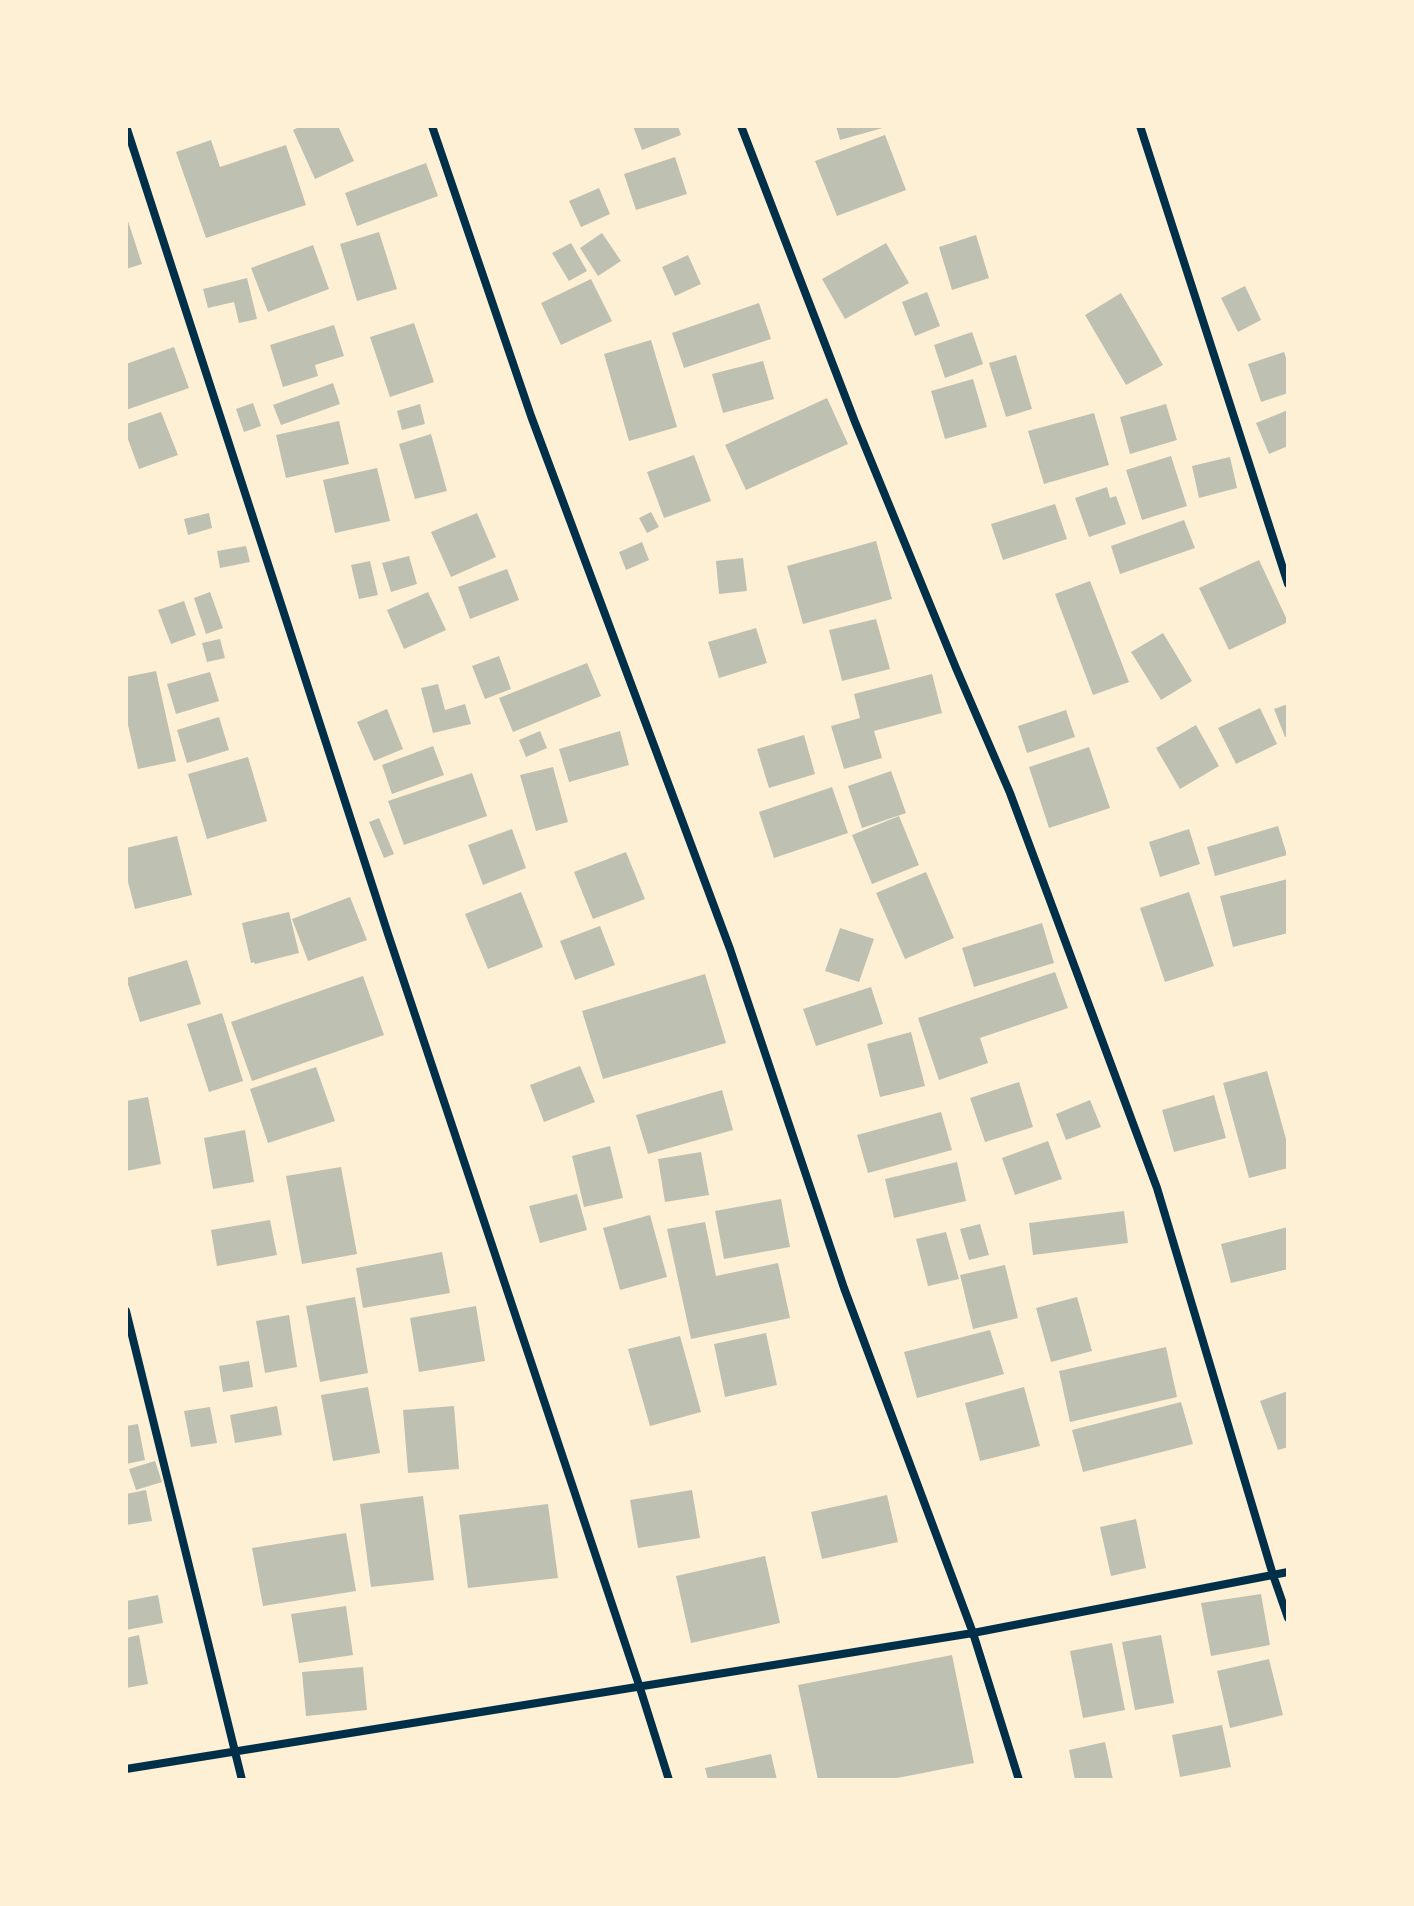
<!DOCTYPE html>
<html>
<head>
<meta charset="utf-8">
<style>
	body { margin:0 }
	#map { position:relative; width:1414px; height:1906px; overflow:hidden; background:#fdf0d5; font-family:"Space Grotesk",sans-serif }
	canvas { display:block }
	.frame { position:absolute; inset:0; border:128px solid #fdf0d5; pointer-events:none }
</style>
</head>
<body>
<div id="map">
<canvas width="1414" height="1906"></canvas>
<div class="frame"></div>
</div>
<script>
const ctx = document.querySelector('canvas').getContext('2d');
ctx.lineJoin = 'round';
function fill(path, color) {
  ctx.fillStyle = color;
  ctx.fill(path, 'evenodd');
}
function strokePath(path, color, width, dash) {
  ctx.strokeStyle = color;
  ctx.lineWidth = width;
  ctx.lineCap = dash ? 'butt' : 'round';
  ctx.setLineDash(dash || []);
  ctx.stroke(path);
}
fill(new Path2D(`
	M301,126H338L354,161L315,179L293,130Z
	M633,126H678L681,135L642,150Z
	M836,126H886V127L840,140Z
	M885,135L906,190L837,216L815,161Z
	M211,140L220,167L286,145L306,205L206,238L176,152Z
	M675,157L687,194L636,210L624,174Z
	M426,163L438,196L357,226L345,193Z
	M599,188L610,214L581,227L569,201Z
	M127,218L142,264L126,269V219Z
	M379,232L397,289L357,301L340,244Z
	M602,233L621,261L598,276L580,248Z
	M976,235L989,278L952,290L939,247Z
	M571,243L587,271L569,281L552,253Z
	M886,243L909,283L845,319L822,279Z
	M313,245L329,289L268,312L251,268Z
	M688,255L701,284L675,296L662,267Z
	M247,278L257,319L239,323L234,302L208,308L203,289Z
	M591,279L612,321L561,345L541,303Z
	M1245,286L1261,320L1238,332L1221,298Z
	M927,292L940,326L915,336L902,302Z
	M1121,293L1163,365L1126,385L1085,315Z
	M759,303L771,339L684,368L672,333Z
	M414,323L434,382L390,397L370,337Z
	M334,325L344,356L315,365L318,376L283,387L270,345Z
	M972,332L983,364L945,378L934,345Z
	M651,340L677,427L629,441L604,354Z
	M174,347L189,388L126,410V364Z
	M1284,352L1288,363V393L1261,402L1248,364Z
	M1016,355L1032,409L1006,417L989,363Z
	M763,361L774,399L723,413L712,374Z
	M973,379L987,427L945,439L931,391Z
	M333,383L340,404L281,425L273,405Z
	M827,398L848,444L746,490L725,445Z
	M253,403L261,426L244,432L236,409Z
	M420,404L425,424L402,430L397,411Z
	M1166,404L1177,440L1130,454L1120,417Z
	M1288,410V446L1269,454L1256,423Z
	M161,412L178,455L139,469L126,434V424Z
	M1094,413L1109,465L1044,484L1028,431Z
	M339,421L349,464L286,478L276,435Z
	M431,434L447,491L415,499L399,444Z
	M694,455L711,501L664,518L647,472Z
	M1171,456L1187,506L1142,520L1126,470Z
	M1230,457L1237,488L1199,498L1192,466Z
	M377,468L390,521L335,533L323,480Z
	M1107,487L1110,498L1116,496L1126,524L1089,537L1075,498Z
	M1055,504L1067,539L1003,560L991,524Z
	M651,512L659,527L647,533L639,518Z
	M209,513L212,528L188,535L184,519Z
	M477,513L496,557L451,577L431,532Z
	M1184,520L1195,548L1120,574L1111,546Z
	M876,541L892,599L803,624L787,566Z
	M642,542L649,560L626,570L619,552Z
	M246,546L250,562L220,568L217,551Z
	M409,556L417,584L391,592L382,563Z
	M743,558L747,591L719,594L716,561Z
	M1259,560L1288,622L1229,650L1199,588Z
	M370,561L378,595L359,599L351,565Z
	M507,569L519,600L470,619L458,587Z
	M1090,581L1129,682L1093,695L1055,594Z
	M210,592L223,628L206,634L194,598Z
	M428,592L446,630L404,649L387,610Z
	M184,601L196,635L171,644L158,610Z
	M876,619L890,669L842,681L829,630Z
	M756,628L767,663L719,678L708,642Z
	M1163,633L1192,681L1161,700L1131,652Z
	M220,639L225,658L207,662L202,643Z
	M499,656L511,689L485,699L472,666Z
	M587,663L601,696L513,732L499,698Z
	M156,671L176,761L138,769L126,716V677Z
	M210,672L219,701L176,714L167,684Z
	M932,674L942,713L874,731L882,758L844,769L831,726L860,718L854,694Z
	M438,684L445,710L465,704L471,724L433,733L421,688Z
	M1288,704V736L1285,737L1274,709Z
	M1260,708L1277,744L1236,764L1218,728Z
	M387,709L403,749L374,761L357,722Z
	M1066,710L1075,737L1027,753L1018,726Z
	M219,717L229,750L187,763L177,730Z
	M1196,725L1219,766L1180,789L1156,748Z
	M540,731L547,748L526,757L519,740Z
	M620,731L629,765L569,782L559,749Z
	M804,735L815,774L769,788L757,749Z
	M433,746L444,775L392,794L382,765Z
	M1089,747L1110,808L1049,828L1029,767Z
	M248,757L267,821L207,839L188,774Z
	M553,767L568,822L536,831L520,775Z
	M891,771L906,813L862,828L848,786Z
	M472,773L487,816L404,845L388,801Z
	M832,787L848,833L774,858L759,812Z
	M899,816L919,865L872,884L852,835Z
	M379,818L394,854L384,858L369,822Z
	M1278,826L1287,855L1215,876L1207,847Z
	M512,829L526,868L483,885L468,845Z
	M1189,829L1200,864L1160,877L1149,842Z
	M177,836L192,895L135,909L126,874V848Z
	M626,852L645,899L593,919L574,872Z
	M926,872L954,938L905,959L876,893Z
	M1288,879V933L1233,947L1220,896Z
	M521,892L543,947L488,969L465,914Z
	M1189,892L1214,966L1165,982L1140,908Z
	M350,897L367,940L308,961L292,919Z
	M289,912L299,953L255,964L254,962L251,963L242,923Z
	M1042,923L1054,963L974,987L962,948Z
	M600,926L615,965L575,980L560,941Z
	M840,928L874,939L859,982L825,971Z
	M187,960L201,1004L140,1022L126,978Z
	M1055,972L1068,1008L980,1038L988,1063L939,1080L918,1018Z
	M705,974L726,1043L603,1079L582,1011Z
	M363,976L384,1035L252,1081L231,1022Z
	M871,987L883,1024L816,1046L803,1009Z
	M222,1013L243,1081L209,1092L187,1024Z
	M911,1032L925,1086L880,1097L867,1044Z
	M580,1066L595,1102L544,1122L530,1085Z
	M316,1067L335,1121L268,1143L250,1089Z
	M1267,1071L1288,1146V1168L1249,1178L1223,1083Z
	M1019,1082L1033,1127L985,1142L970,1098Z
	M722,1090L733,1130L648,1154L636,1115Z
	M1214,1095L1226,1138L1174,1152L1162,1110Z
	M148,1097L161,1164L126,1171V1101Z
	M1090,1100L1101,1127L1066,1140L1056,1114Z
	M941,1112L952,1150L868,1173L857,1135Z
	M245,1130L254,1182L213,1189L204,1138Z
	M1048,1141L1062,1179L1015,1195L1002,1158Z
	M610,1146L623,1198L584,1207L572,1156Z
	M701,1152L709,1195L665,1202L658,1159Z
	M957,1162L966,1201L894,1218L885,1179Z
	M341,1167L357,1254L302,1264L286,1176Z
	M577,1194L587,1230L540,1243L529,1206Z
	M781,1199L790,1247L724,1259L715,1211Z
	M1124,1211L1128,1243L1033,1255L1029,1223Z
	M650,1215L667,1277L620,1290L603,1228Z
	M270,1220L277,1255L217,1266L211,1230Z
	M705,1222L716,1276L778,1263L790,1318L691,1339L667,1229Z
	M980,1224L989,1255L969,1260L960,1229Z
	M1288,1227V1269L1231,1283L1221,1244Z
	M946,1232L959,1279L928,1286L916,1239Z
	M442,1252L450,1293L363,1308L356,1268Z
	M1005,1265L1018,1318L973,1329L960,1275Z
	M355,1297L368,1373L320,1382L306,1306Z
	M1077,1297L1092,1351L1051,1362L1036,1308Z
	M476,1306L485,1361L419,1372L410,1318Z
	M289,1315L297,1367L265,1373L256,1321Z
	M990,1330L1004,1374L917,1398L904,1352Z
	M766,1333L777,1385L725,1397L714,1344Z
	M680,1336L701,1412L650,1426L628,1349Z
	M1166,1347L1177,1397L1070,1422L1059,1371Z
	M249,1361L253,1387L223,1392L219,1366Z
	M368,1387L380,1453L333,1461L321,1395Z
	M1024,1387L1040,1446L980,1461L965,1403Z
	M1288,1391V1447L1278,1450L1260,1401Z
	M1181,1402L1193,1444L1083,1472L1072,1430Z
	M277,1406L282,1435L235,1443L230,1415Z
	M454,1406L459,1469L408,1473L403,1410Z
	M210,1407L217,1443L191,1447L184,1411Z
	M138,1424L145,1460L126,1464V1426Z
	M155,1461L162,1482L136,1490L129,1469Z
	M146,1490L152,1521L126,1525V1494Z
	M692,1490L700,1538L638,1548L630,1500Z
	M887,1495L898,1542L822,1559L811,1512Z
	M423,1496L434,1580L371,1587L360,1504Z
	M548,1504L558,1578L468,1588L459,1515Z
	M1136,1519L1146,1568L1111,1576L1100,1527Z
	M346,1533L356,1591L263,1606L252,1548Z
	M765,1556L780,1623L691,1643L676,1576Z
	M1261,1594L1270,1645L1211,1656L1201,1603Z
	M158,1595L163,1623L126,1630V1601Z
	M346,1606L353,1655L299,1663L291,1614Z
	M139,1635L148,1684L126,1688V1638Z
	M1161,1635L1174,1703L1135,1710L1122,1642Z
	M1112,1643L1125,1710L1083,1718L1070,1651Z
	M952,1655L974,1763L887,1780H818L798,1685Z
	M1269,1659L1283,1715L1230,1728L1217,1671Z
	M363,1667L367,1710L306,1716L302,1672Z
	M1222,1725L1231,1767L1180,1777L1172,1735Z
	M1105,1742L1113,1780H1075L1069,1750Z
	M771,1754L777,1780H708L705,1768Z`), '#bec0b2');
strokePath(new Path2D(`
	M126,126L388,934L640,1688L669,1780
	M432,126L531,416L730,949L844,1288L973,1633L1019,1780
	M741,126L855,422L956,668L1010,793L1157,1188L1273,1575L1288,1618
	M1140,126L1288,584
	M126,1311L242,1780
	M126,1769L973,1633L1288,1572`), '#003049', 8);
</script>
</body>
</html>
